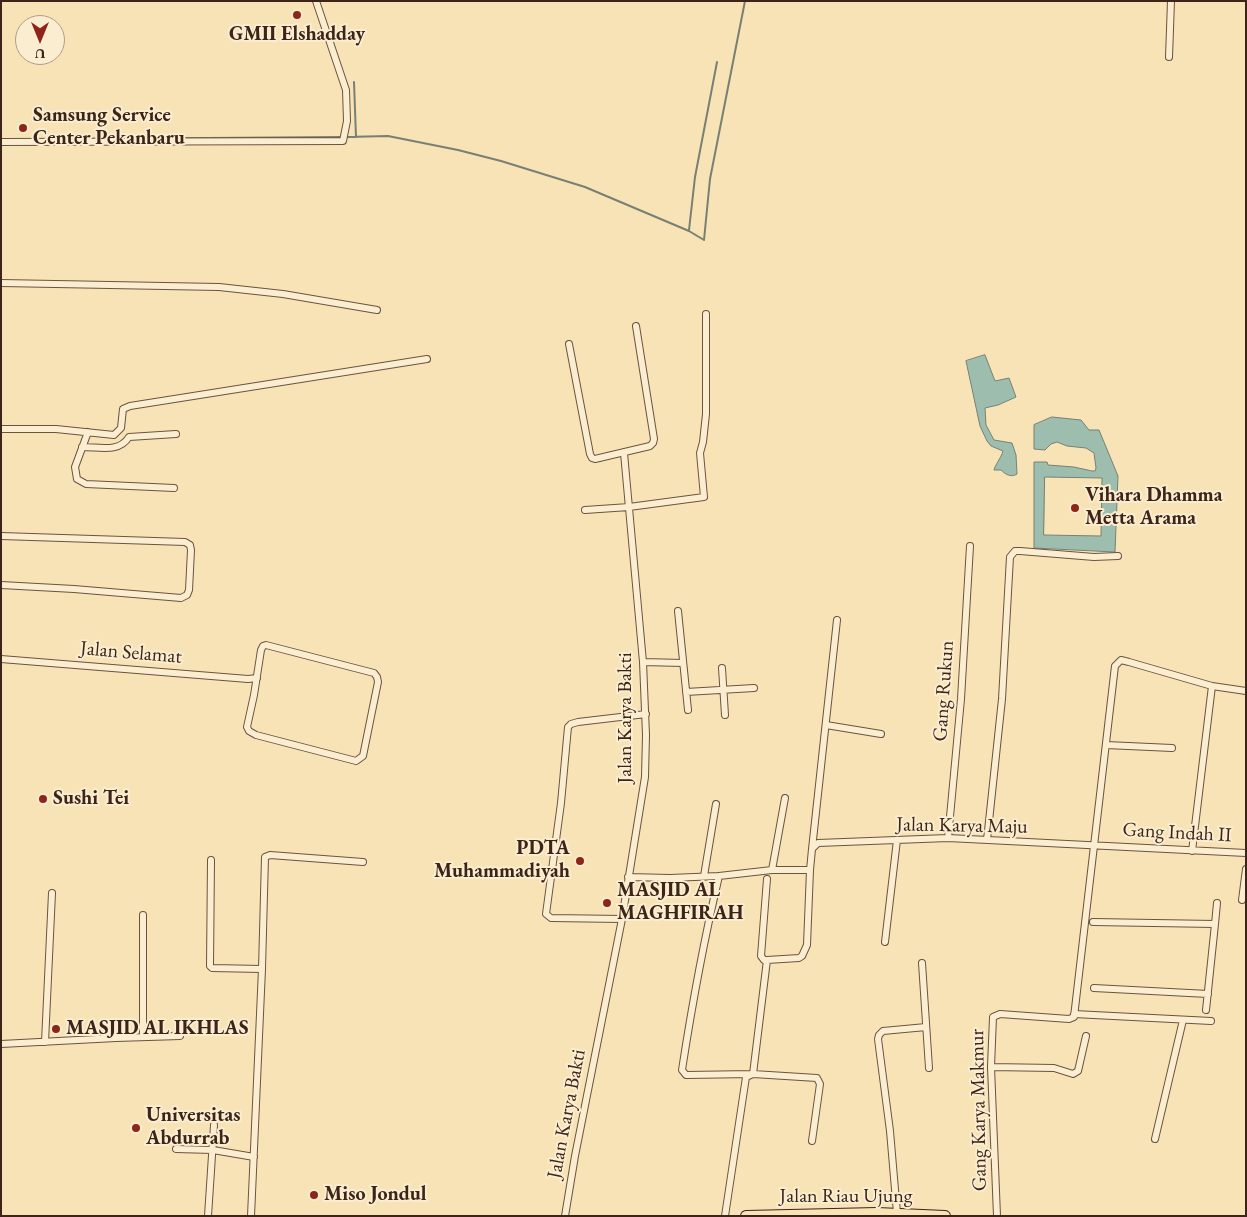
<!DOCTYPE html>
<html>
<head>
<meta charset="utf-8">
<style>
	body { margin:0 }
	#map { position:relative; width:1247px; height:1217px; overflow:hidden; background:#f8e3b7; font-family:"EB Garamond",serif }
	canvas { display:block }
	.frame { position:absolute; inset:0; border:2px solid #3d2318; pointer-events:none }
	.north { position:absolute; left:15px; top:15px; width:50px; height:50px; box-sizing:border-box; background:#faedd0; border:1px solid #ae9c86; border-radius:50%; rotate:180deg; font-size:14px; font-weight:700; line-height:20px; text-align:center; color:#3d2318 }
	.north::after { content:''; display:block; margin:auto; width:18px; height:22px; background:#8f2418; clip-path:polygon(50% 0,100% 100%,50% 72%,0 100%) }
</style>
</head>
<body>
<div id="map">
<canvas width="1247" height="1217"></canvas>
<div class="frame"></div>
<div class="north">U</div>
</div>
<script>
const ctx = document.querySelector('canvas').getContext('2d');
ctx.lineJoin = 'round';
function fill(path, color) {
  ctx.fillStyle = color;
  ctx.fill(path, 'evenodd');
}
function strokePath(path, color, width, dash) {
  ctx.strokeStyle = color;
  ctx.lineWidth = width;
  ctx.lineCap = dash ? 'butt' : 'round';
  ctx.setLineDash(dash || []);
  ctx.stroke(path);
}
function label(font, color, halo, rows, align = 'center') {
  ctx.font = font + ' "EB Garamond",serif';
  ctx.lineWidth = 4;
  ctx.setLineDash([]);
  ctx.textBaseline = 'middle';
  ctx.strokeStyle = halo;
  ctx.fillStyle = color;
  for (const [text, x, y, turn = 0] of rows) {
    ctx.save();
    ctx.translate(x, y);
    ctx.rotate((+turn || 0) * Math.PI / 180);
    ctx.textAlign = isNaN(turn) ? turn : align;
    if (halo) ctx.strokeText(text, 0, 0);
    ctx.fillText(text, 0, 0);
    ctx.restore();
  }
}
const water = new Path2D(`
	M985,355L995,381L1009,378L1016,397L998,405L985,408L986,425L994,440L1012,443L1016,455L1017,474C1011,478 1005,474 1001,470H994C995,465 1001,458 1003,451L991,446L987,441L980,426L966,361Z
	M1052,417L1081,420L1089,430H1099L1118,476L1115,552L1034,548V462H1047L1048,465L1074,467L1092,471H1095L1096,468L1094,453L1086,448L1067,446L1057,442L1051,444L1045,450L1034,449V425ZM1045,477L1102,478L1101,536L1044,535Z`);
fill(water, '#9dbeaf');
strokePath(water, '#778073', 1);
strokePath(new Path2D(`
	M354,82L356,137
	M346,137L388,136L458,150L501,161L585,187L689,231L704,240L710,179L745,1
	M74,139L341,137
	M689,230L695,177L717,62`), '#778073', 2);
const street = new Path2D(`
	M1169,57L1171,1
	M1,142L343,141L347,121L346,90L316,1
	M1,283L219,287L283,294L377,310
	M569,344L590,454L592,458L595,459L650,446L653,443L654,439L636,326
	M1,429H56L114,435L121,428L123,409L130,406L427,359
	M88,432L75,467L77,479L86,484L174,488
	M82,447C100,447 119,453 129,437L176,434
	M585,510L629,507L704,497L700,453L703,442L706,414V314
	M1,536L185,542L190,545L191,550L189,590L187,595L181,598L74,589L1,585
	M678,611L688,710
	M266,645L374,673L377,677L378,682L363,756L356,761L256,735L249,731L247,727L254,695L261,650L263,646Z
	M1,659L248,679L257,678
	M643,662L683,663
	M722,668L725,715
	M686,692L754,688
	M826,725L881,734
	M1106,745L1172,748
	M948,838L961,699L970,546
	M987,840L1002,699L1010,557L1015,551H1020L1094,557L1118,556
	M812,849L837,620
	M1192,851L1212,686
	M211,860L210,966L212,968L262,969
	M772,870L785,798
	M704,876L716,804
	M719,876C704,940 692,1005 682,1070L686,1075L753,1074L767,960L799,958L802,956L807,945L810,870L812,849L818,843L948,838L1246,853
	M628,877L670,878L719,876L772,870H810
	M767,879L761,956L764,960H767
	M1242,900L1246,869
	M622,919L551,918L546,914L561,803L568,727L571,724L578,722L646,714
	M1093,922L1215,924L1206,1010
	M1215,924L1217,903
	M885,942L897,840
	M922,963L929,1068
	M1094,988L1208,994
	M1074,1014L1211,1021
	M143,1037V915
	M45,1042L52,893
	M1,1044L116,1038L180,1036
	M991,1067L1054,1068L1073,1074L1078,1071L1086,1036
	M1155,1139L1183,1020
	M176,1149L213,1150L254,1157
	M897,1213L890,1131L878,1039L879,1035L883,1031L926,1027
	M208,1216L214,1125
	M251,1216L262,969L265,857L270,855L363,862
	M565,1216L575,1156L622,919L645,777L646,735L643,662L624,453
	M725,1216L746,1077L753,1074L817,1078L820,1084L812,1141
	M997,1216L991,1067L993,1017L1000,1014L1069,1019L1074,1017L1115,666L1121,660L1129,662L1212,686L1246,691`);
const primary = new Path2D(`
	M746,1216L877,1213L945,1216`);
strokePath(street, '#6c5340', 8);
strokePath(primary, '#3d2318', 12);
strokePath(street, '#faedd0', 6);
strokePath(primary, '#f8e3b7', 10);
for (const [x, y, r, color] of [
	[297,15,5,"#8f2418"],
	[23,128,5,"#8f2418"],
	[1075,508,5,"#8f2418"],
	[43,799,5,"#8f2418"],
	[580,861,5,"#8f2418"],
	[607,903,5,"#8f2418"],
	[56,1029,5,"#8f2418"],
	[136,1128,5,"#8f2418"],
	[314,1195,5,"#8f2418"]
]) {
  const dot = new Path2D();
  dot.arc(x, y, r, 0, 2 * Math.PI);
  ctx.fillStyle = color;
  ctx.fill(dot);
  strokePath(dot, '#faedd0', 2);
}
label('bold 20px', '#3d2318', '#faedd0', [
	["GMII Elshadday",297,35,"center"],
	["Samsung Service",33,116],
	["Center Pekanbaru",33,139],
	["Vihara Dhamma",1085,496],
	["Metta Arama",1085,519],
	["Sushi Tei",53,799],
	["PDTA",570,849,"right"],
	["Muhammadiyah",570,872,"right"],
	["MASJID AL",617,891],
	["MAGHFIRAH",617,914],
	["MASJID AL IKHLAS",66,1029],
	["Universitas",146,1116],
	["Abdurrab",146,1139],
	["Miso Jondul",324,1195]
], 'left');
label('20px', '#3d2318', '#faedd0', [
	["Jalan Selamat",131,653,5],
	["Gang Rukun",944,691,-86],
	["Jalan Karya Bakti",626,718,-90],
	["Jalan Karya Maju",962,826,1],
	["Gang Indah II",1177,833,3],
	["Gang Karya Makmur",979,1110,-91],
	["Jalan Karya Bakti",567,1114,-79],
	["Jalan Riau Ujung",846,1197]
]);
</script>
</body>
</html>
